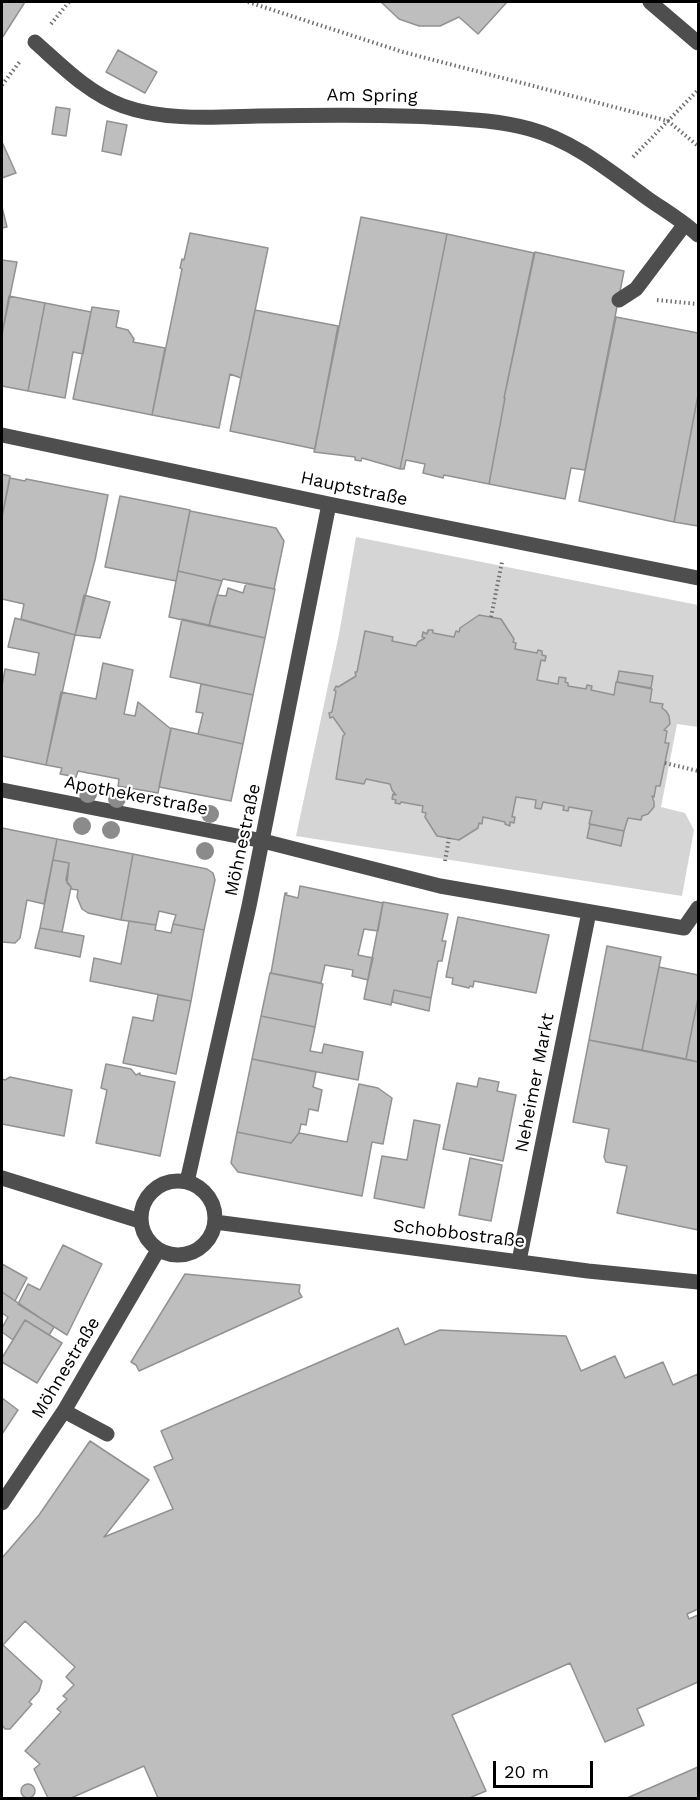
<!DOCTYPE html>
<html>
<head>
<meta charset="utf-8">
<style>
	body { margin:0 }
	#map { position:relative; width:700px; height:1800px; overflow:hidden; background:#fff; font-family:"Work Sans",sans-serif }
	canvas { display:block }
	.frame { position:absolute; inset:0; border:3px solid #000; pointer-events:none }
	.scale { position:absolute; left:493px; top:1761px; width:100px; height:27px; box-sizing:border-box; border:3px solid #000; border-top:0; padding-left:8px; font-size:18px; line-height:21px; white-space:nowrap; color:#000; -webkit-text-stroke:4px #fff; paint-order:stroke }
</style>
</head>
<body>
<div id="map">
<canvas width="700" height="1800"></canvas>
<div class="frame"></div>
<div class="scale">20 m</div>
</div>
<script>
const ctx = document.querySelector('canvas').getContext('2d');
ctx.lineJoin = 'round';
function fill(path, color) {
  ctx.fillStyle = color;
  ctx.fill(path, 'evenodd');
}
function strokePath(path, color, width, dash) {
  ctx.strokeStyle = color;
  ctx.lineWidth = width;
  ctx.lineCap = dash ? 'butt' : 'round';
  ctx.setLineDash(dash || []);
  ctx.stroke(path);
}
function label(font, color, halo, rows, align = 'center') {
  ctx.font = font + ' "Work Sans",sans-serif';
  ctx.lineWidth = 4.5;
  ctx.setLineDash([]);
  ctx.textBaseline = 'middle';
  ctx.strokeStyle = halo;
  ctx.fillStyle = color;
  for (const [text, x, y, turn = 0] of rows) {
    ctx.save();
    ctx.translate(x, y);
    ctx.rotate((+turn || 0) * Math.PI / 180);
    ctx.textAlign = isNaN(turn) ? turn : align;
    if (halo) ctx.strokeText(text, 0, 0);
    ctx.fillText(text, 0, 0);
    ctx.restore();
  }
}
fill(new Path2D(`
	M356,537L698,605V727L677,724L661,807L685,813L694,830L682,896L296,836L339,634Z`), '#d5d5d5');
const building = new Path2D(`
	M2,2H25L2,38Z
	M381,2H507L478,34L459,17L440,26H419L399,19Z
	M118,50L157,72L145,93L106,72Z
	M56,107L70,109L66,136L52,134Z
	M107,121L127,125L121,155L102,151Z
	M2,142L16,173L2,178Z
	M2,207L7,227L2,228Z
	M361,217L447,234L400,469L362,458L361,461L355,460V457L314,452Z
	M190,233L268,248L241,378L230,374L219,428L152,415L182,269L180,268L182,259L184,260Z
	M447,234L534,253L504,398H505L489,484L444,475L443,478L423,473L425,464L406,460L404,469H400Z
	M535,252L624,271L585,470L571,468L565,499L489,484L505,398H504Z
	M2,260L17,262L2,334Z
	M9,296L45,303L28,391L2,386V335Z
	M45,303L91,312L83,354L73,352L65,398L28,391Z
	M92,307L119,311L116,327L128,330L134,339L133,342L165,348L152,415L73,399Z
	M255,310L338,326L315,449L230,431Z
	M616,317L698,333V395L674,522L579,501Z
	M698,395V526L674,522Z
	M2,474L10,476L2,517Z
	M10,478L25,481L26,479L108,495L95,560L75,635L21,619L24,604L2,599V517Z
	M120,496L190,510L176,581L105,567Z
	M190,511L276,528L284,541L274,589L223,579L222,581L178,571Z
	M178,571L222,581L213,608L209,626L169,617Z
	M246,583L275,589L265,638L209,626L217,595L226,596L228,588L243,593Z
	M84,595L110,602L100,638L75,635Z
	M479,615L501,619L514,639L513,642L516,643L515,649L537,653L538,650L542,651V655L546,656L545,661L541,660L537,680L558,684L559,677L566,678L565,682L568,683V686L586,689L587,685L592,686L591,690L614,695L616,682L652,689L650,702L663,704L662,708L666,711L669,716L670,724L664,730L667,731L665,743H669L660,786H656L654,797L652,796L654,802V807L648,814L642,816L641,820L628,818L624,831L589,824L592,811L569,807L568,811L563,810L564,806L543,802L541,809L535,808L536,800L516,797L512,817H515L514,823L510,822V826L505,824V822L483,817L482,824L479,823L478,828L459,840L437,836L425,817L426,813L422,812L423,806L401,802L400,804L395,803L396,800L392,799L393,794L396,795L392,790L390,784L366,779L364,784L336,779L343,736L345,734L333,717L330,718L329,713L332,712L336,691L334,690L336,686L338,687L356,676L355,672H357L365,631L393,637L392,641L416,646L418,642L425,638L422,637L423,632L427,634L428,630H433V633L454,637L456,631L459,632L460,628Z
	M15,618L75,635L46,765L2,756V686L5,669L35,675L39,653L8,647Z
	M182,619L265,638L253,695L170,677Z
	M103,663L133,670L124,714L135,716L138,702L171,729L158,793L118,786L119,779L78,771L76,777L60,774L62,768L46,765L61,692L96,699Z
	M619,671L653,676L651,688L617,682Z
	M201,684L253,695L243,744L198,734L203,713L196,712Z
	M171,728L243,744L231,801L159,787Z
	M590,824L624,831L621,846L587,838Z
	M2,828L57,839L44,904L27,900L20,938L15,943L2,942Z
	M57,839L133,854L121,920L88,913L82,909L77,897L78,890L71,889V887L67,883L69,863L53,860Z
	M133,854L207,869L213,873L215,880L204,930L173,924L176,915L159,911L156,925L121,920Z
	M53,860L69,863L66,880L71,887L62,932L40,928Z
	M300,886L383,903L378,931L364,929L358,955L373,958L368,980L352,976L353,970L325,965L321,983L271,973L285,893H287L286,895L298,898Z
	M383,902L448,914L442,941H446L442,961H438L431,998L394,990L391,1005L364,999Z
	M458,917L549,935L536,993L474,981L473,987L470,986L469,988L452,984L453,978L446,977Z
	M129,921L156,925L155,930L171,933L173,924L204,930L191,1001L90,981L94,958L121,964Z
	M40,928L84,936L80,957L35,948Z
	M607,946L661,957L642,1050L589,1040Z
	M659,967L698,975V998L686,1059L642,1050Z
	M270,973L323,984L315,1027L261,1016Z
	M394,990L431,998L429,1011L392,1002Z
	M158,995L191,1001L176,1074L123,1063L133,1017L153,1021Z
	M698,998V1062L686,1059Z
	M261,1016L315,1027L310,1051L322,1053L324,1044L363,1052L358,1080L252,1059Z
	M589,1040L698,1062V1230L617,1213L627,1166L606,1162L604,1157L609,1129L573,1122Z
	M252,1059L316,1072L313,1087L322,1090L318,1111L309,1109L306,1125L301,1124L299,1133L291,1143L237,1132Z
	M106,1064L131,1069L136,1075L140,1073V1075L175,1082L160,1156L96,1143L107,1090L101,1088Z
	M10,1077L72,1090L64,1136L2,1124V1079L5,1080Z
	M479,1078L499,1082L497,1091L516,1095L503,1161L443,1149L457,1083L477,1087Z
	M359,1084L378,1088L392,1098L383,1144L372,1142L362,1196L238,1172L231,1163L237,1132L291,1143L299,1133L347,1142Z
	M414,1120L440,1125L424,1208L374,1198L382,1156L407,1160Z
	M470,1158L502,1165L491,1221L459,1215Z
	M63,1245L102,1264L67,1335L18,1304L28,1284L40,1290Z
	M2,1264L27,1278L15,1301L2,1292Z
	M185,1274L300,1285L299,1292L302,1297L139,1371L136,1365L131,1362Z
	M2,1292L54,1327L49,1335L25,1320L13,1340L2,1332V1328L8,1317L2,1313Z
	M25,1320L62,1343L37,1383L2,1362V1358Z
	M398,1328L405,1345L440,1330L566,1336L581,1371L615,1356L625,1378L663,1362L673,1385L698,1374V1609L687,1614L689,1619L698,1615V1682L637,1709L644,1725L605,1742L570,1663L452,1715L486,1791L469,1798H158L144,1766L71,1798H48L34,1769L40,1764L25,1751L61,1712L57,1709L67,1699L63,1696L74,1685L66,1677L75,1667L25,1621L3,1645L42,1681L39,1691L29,1702L32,1704L10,1729H5L2,1725V1558L39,1515L90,1441L149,1480L104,1537L173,1509L154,1467L173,1459L161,1431Z
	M2,1398L18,1410L2,1434Z
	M698,1767V1798H626H627Z
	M21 1791a7 7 0 1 1 14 0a7 7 0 1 1-14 0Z`);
fill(building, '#bebebe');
strokePath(building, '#929292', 1.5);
strokePath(new Path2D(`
	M248,2L403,52L668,121L698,146
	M51,24L69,2
	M2,85L21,60
	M633,157L698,90
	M657,300L698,304
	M491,617L502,562
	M665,763L698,771
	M445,861L449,838`), '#707070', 4, [1.5, 3]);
strokePath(new Path2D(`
	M650,2L698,43
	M35,42C62,66 89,94 123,106C164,121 216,117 258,116C316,115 373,114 431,117C464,119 498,120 530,129C574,141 611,172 647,198C664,210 683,221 698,235
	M619,300L636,289L685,224
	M2,435L329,504L698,578
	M2,790L263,841L440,886L684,928L698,908
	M2,1178L140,1221
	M141 1218a37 37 0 1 1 74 0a37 37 0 1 1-74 0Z
	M187,1182L249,906L329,504
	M215,1222L588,1271L698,1282
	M519,1261L589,912
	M64,1411L107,1434
	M2,1503L64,1411L158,1250`), '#4e4e4e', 15);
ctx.fillStyle = '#8b8b8b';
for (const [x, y] of [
	[88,794],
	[117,799],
	[210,814],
	[82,826],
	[111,830],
	[205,851]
]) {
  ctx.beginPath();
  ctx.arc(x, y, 9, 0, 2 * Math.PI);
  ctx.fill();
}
label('18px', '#000', '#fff', [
	["Am Spring",372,96,1],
	["Hauptstraße",354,489,12],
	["Apothekerstraße",136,796,11],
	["Möhnestraße",243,840,-78],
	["Neheimer Markt",535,1083,-79],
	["Schobbostraße",459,1234,7],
	["Möhnestraße",66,1368,-59]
]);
</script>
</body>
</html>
